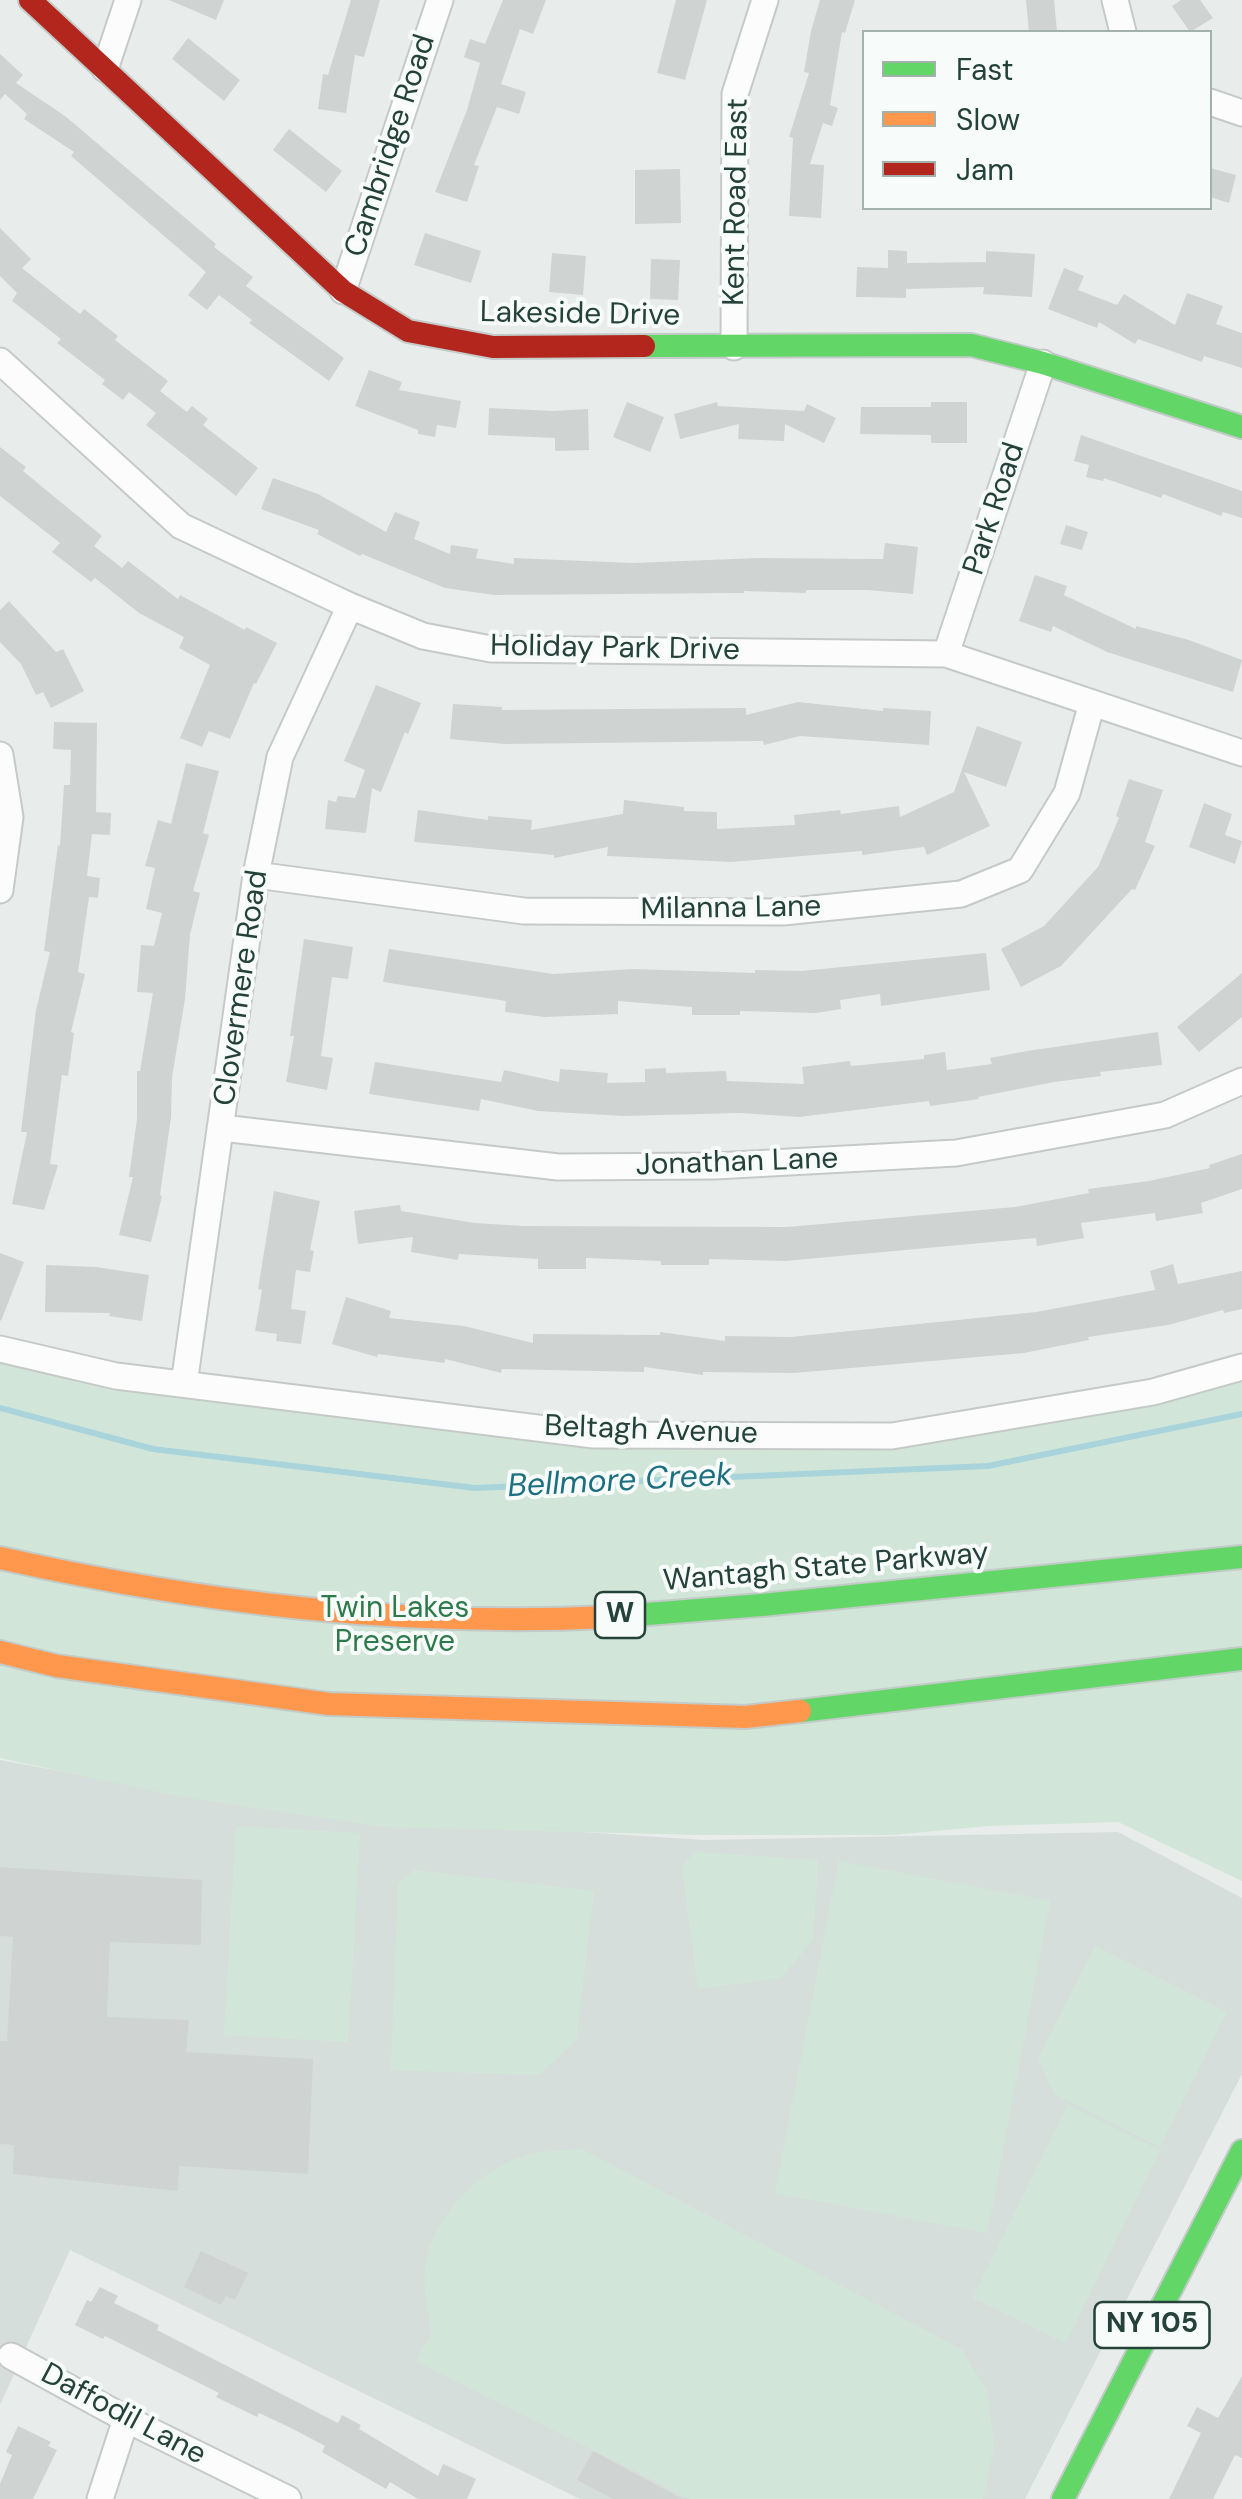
<!DOCTYPE html>
<html>
<head>
<meta charset="utf-8">
<style>
	body { margin:0 }
	#map { position:relative; width:1242px; height:2499px; overflow:hidden; background:#e8edeb; font-family:"DM Sans",sans-serif }
	canvas { display:block }
	.legend { position:absolute; left:862px; top:30px; width:350px; height:180px; box-sizing:border-box; background:#f7fbf9; border:2px solid #a3b1ad; margin:0; padding:12px 18px; list-style:none; font-size:30px; color:#24423a }
	.legend li { display:flex; align-items:center; gap:20px; height:50px }
	.legend b { width:50px; border:2px solid #a3b1ad }
</style>
</head>
<body>
<div id="map">
<canvas width="1242" height="2499"></canvas>
<ul class="legend">
<li><b style="height:12px;background:#63d668"></b>Fast</li>
<li><b style="height:12px;background:#ff974d"></b>Slow</li>
<li><b style="height:12px;background:#b3261e"></b>Jam</li>
</ul>
</div>
<script>
const ctx = document.querySelector('canvas').getContext('2d');
ctx.lineJoin = 'round';
function fill(path, color) {
  ctx.fillStyle = color;
  ctx.fill(path, 'evenodd');
}
function strokePath(path, color, width, dash) {
  ctx.strokeStyle = color;
  ctx.lineWidth = width;
  ctx.lineCap = dash ? 'butt' : 'round';
  ctx.setLineDash(dash || []);
  ctx.stroke(path);
}
function label(font, color, halo, rows, align = 'center') {
  ctx.font = font + ' "DM Sans",sans-serif';
  ctx.lineWidth = 8;
  ctx.setLineDash([]);
  ctx.textBaseline = 'middle';
  ctx.strokeStyle = halo;
  ctx.fillStyle = color;
  for (const [text, x, y, turn = 0] of rows) {
    ctx.save();
    ctx.translate(x, y);
    ctx.rotate((+turn || 0) * Math.PI / 180);
    ctx.textAlign = isNaN(turn) ? turn : align;
    if (halo) ctx.strokeText(text, 0, 0);
    ctx.fillText(text, 0, 0);
    ctx.restore();
  }
}
fill(new Path2D(`
	M0,1760L291,1813L704,1840L1118,1832L1242,1898V2074L1025,2499H580L70,2250L0,2405Z`), '#d6dedb');
fill(new Path2D(`
	M0,1349L594,1435L892,1436L1153,1392L1242,1381V1881L1118,1822L989,1826L893,1835H697L385,1827L182,1797L0,1758Z
	M236,1826L360,1833L348,2042L224,2035Z
	M694,1852L818,1860L813,1940L781,1978L698,1989L682,1867Z
	M839,1861L1050,1901L987,2233L775,2193Z
	M414,1870L594,1891L576,2041L539,2075L391,2070L398,1883Z
	M1095,1946L1227,2012L1160,2147L1054,2094L1038,2058Z
	M1068,2105L1160,2150L1066,2343L973,2298Z
	M582,2149L961,2349L987,2391L994,2447L983,2499H690L416,2361L432,2333C427,2306 420,2276 429,2249C445,2204 488,2163 535,2153C550,2150 566,2151 582,2149Z`), '#d1e6d8');
strokePath(new Path2D(`
	M0,1408L153,1449L475,1488L988,1466L1242,1414`), '#a9d4db', 6);
fill(new Path2D(`
	M169,0H224L216,20Z
	M351,0H380L364,57L355,55L346,113L318,109L323,74L328,75Z
	M503,0H546L533,34L520,29L501,84L526,92L519,114L497,107L474,165L479,166L467,202L435,192L467,110L480,63L464,57L470,39L485,44Z
	M676,0H707L685,80L657,73Z
	M820,0H855L845,33L842,32L830,105L838,108L832,126L823,123L810,164L824,165L821,218L789,216L793,138L789,137L809,73L804,72L811,31Z
	M1026,0H1054L1057,31L1029,32Z
	M1181,0H1200L1213,18L1190,32L1172,6Z
	M188,38L240,80L224,101L172,59Z
	M0,54L23,75L16,83L65,116L216,244L214,247L253,277L246,286L344,358L329,381L249,323L252,320L219,295L207,310L188,295L206,272L71,156L74,152L24,119L27,114L5,94L0,100Z
	M289,129L342,171L326,192L273,150Z
	M1210,168L1236,175L1229,203L1210,197Z
	M680,169L681,223L635,224V170Z
	M0,228L31,259L22,268L80,314L84,309L118,336L115,340L168,381L160,391L187,412L192,406L208,419L203,425L258,468L236,496L146,425L156,413L129,392L123,400L102,384L105,380L57,343L61,339L12,301L17,293L0,276Z
	M425,233L481,251L471,283L414,265Z
	M888,250L907,251V263L986,262V251L1035,254L1032,297L983,294L984,287L906,289V298L856,297L857,267L888,268Z
	M552,253L586,256L583,295L549,292Z
	M651,259L680,260L678,300L650,299Z
	M1064,268L1084,276L1078,290L1117,305L1124,294L1175,325L1187,293L1223,306L1216,324L1242,333V368L1204,356L1202,362L1138,339L1135,344L1099,322L1097,328L1048,309Z
	M369,370L402,382L399,390L461,401L456,428L437,425L435,437L418,434V430L355,406Z
	M627,402L664,417L650,452L613,437Z
	M717,402L718,406L804,411L807,404L836,418L824,443L785,424L784,441L738,439L739,424L680,439L674,414Z
	M931,402H967V443H931V435L860,434L861,407H931Z
	M489,408L554,411L588,409L589,450L555,451V438L488,435Z
	M1081,435L1242,491V518L1223,512L1221,516L1163,494L1161,498L1104,478L1103,481L1086,477L1089,465L1074,461Z
	M0,447L26,467L23,471L102,536L94,546L122,568L128,561L178,599L180,595L245,630L246,627L277,643L256,684L254,683L230,739L209,731L202,747L180,738L210,665L179,648L184,637L139,613L95,578L91,582L52,552L60,543L0,496Z
	M273,478L318,494L386,532L395,512L420,522L414,539L450,554L451,545L478,549L476,558L514,564V558L633,563L758,558L883,559L885,543L918,547L913,594L868,590H806V593L744,591V593L494,595L445,588L362,554L360,556L317,534L319,530L261,509Z
	M1066,525L1088,532L1082,550L1060,544Z
	M1035,575L1067,586L1064,595L1136,629V626L1189,640L1242,660L1233,692L1107,652L1053,626L1051,632L1019,621Z
	M9,601L56,652L63,649L84,691L51,708L43,692L36,695L21,664L0,642V610Z
	M376,685L421,703L408,734L405,732L381,792L372,788L366,833L325,829L328,800L336,802L338,796L355,798L365,770L344,761Z
	M798,702L883,711V708L931,711L929,745L800,736L764,745L763,741L504,744L450,739L453,704L502,707V710L746,708V715Z
	M54,722L97,723L96,812L111,813L110,835L92,834L87,876L100,878L98,898L89,897L78,972L85,974L71,1032L74,1033L68,1076L62,1075L50,1164L58,1165L44,1210L12,1204L27,1132H21L36,1010L50,952L44,951L58,845L60,846L64,785H70L71,750L53,749Z
	M977,726L1022,742L1006,787L964,772L990,826L927,855L924,847L862,855V851L731,862L607,856L608,847L554,858V855L414,842L418,810L488,820V816L532,820L531,830L623,814L624,800L684,807V811L717,812V829L795,825L794,815L840,810L841,814L899,806L900,817L954,792Z
	M186,763L219,771L203,833L209,835L193,891L200,893L190,935L185,999L172,1077L171,1117L160,1195L162,1196L151,1242L119,1235L133,1177H129L137,1119V1071H140L153,993L137,992L141,945L154,946L162,913L146,909L155,868L145,866L158,820L171,824Z
	M1129,779L1163,790L1145,842L1155,846L1135,890L1132,889L1061,966L1021,987L1001,949L1044,926L1098,867L1119,818L1116,816Z
	M1204,803L1232,814L1225,835L1242,841L1235,864L1189,847Z
	M304,939L353,947L348,979L332,977L321,1056L333,1058L327,1090L286,1082L294,1036H290Z
	M389,949L553,974L633,969L755,973V970L801,971L986,953L990,990L881,1006L880,994L840,1000L841,1009L816,1013L740,1011V1015H692V1007L618,1001V1014L545,1017L505,1012L506,1001L383,982Z
	M1242,973V1017L1199,1052L1177,1027Z
	M1158,1032L1162,1065L1100,1072L1101,1076L1054,1082L978,1097L979,1099L930,1106L929,1101L799,1117L741,1113L623,1116L538,1111L481,1099L479,1111L369,1094L375,1062L501,1082L504,1070L559,1082L560,1069L608,1073L607,1083L645,1082V1069L666,1068V1073L726,1071L727,1081L804,1084L802,1067L850,1061L851,1066L924,1059V1055L945,1052L947,1070L992,1064L990,1058L1027,1051Z
	M1242,1154V1189L1201,1203L1203,1213L1156,1221L1155,1213L1081,1223L1084,1238L1037,1246L1036,1238L785,1261L709,1259V1265H661V1261L586,1258V1269H538V1259L459,1254L458,1260L411,1252L413,1237L358,1244L354,1211L400,1205L401,1211L475,1223L523,1226L787,1227L1015,1207L1089,1193L1088,1189L1149,1181L1210,1168L1209,1165Z
	M274,1191L320,1201L310,1250L314,1251L310,1272L296,1270L291,1309L306,1311L301,1344L276,1341L277,1334L255,1331L262,1290L258,1289Z
	M0,1253L24,1262L1,1321L0,1320Z
	M1173,1264L1178,1284L1242,1271V1309L1224,1313L1223,1310L1168,1325L1088,1337L1089,1340L1024,1353L794,1373L703,1372V1375L644,1367V1372L502,1369L501,1373L445,1359V1363L378,1354L377,1357L332,1344L346,1297L391,1311L389,1318L464,1326L533,1343V1334L660,1335V1332L725,1341V1336L791,1337L1036,1312L1155,1290L1150,1271Z
	M46,1265L96,1267L149,1275L142,1321L109,1316L110,1313L45,1312Z
	M0,1867L202,1880L201,1945L110,1942L107,2017L189,2020L186,2052L313,2059L308,2174L179,2166L178,2191L13,2174L14,2145L0,2144V2041H7L13,1937L0,1936Z
	M201,2251L248,2273L235,2300L226,2296L221,2305L184,2287Z
	M100,2287L118,2296L114,2303L159,2325L157,2330L338,2423L342,2415L361,2425L359,2429L438,2476L443,2464L476,2479L467,2499H418L390,2482L386,2489L322,2452L325,2446L289,2427L259,2413L257,2417L216,2397L219,2393L105,2336L103,2339L75,2325L87,2300L91,2302Z
	M1242,2376V2458L1235,2455L1213,2499H1169L1201,2433L1187,2426L1197,2407L1218,2418Z
	M18,2426L51,2442L48,2446L57,2450L33,2499H0V2484L12,2455L6,2452Z
	M593,2451L683,2499H613L577,2480Z`), '#cfd4d2');
const street = new Path2D(`
	M1115,0L1123,32
	M105,69L128,0
	M1210,102L1242,113
	M343,291L440,0
	M734,347L735,94L765,0
	M0,361L181,526L350,606L423,636L491,649L946,654L1242,753
	M946,654L1043,363
	M0,755L10,817L0,890
	M256,875L524,911L783,912L961,894L1020,870L1067,793L1092,703
	M222,1128L558,1167L715,1166L956,1153L1165,1115L1242,1081
	M0,1349L116,1376L594,1435L892,1436L1153,1392L1242,1367
	M184,1384L256,875L280,757L350,606
	M11,2356L126,2419L288,2499
	M100,2499L126,2419`);
const fast = new Path2D(`
	M644,346L971,345L1043,363L1242,427
	M609,1617L762,1605L1242,1557
	M800,1711L1242,1659
	M1063,2499L1242,2151`);
const slow = new Path2D(`
	M0,1558C201,1603 402,1627 609,1617
	M0,1652L57,1666L329,1704L745,1717L800,1711`);
const jam = new Path2D(`
	M30,0L343,291L408,331L493,347L644,346`);
strokePath(street, '#c5cac8', 29);
strokePath(fast, '#c3cbc8', 26);
strokePath(slow, '#c3cbc8', 26);
strokePath(jam, '#c3cbc8', 26);
strokePath(street, '#fcfcfc', 25);
strokePath(fast, '#63d668', 22);
strokePath(slow, '#ff974d', 22);
strokePath(jam, '#b3261e', 22);
for (const [x, y, w] of [
	[620,1615,50],
	[1152,2325,115]
]) {
  const box = new Path2D();
  box.roundRect(x - w / 2, y - 23, w, 46, 8);
  ctx.fillStyle = '#f7fbf9';
  ctx.fill(box);
  strokePath(box, '#24423a', 2.5);
}
label('bold 28px', '#24423a', null, [
	["W",620,1615],
	["NY 105",1152,2325]
]);
label('30px', '#24423a', '#f7fbf9', [
	["Cambridge Road",391,146,-72],
	["Kent Road East",737,202,-89],
	["Lakeside Drive",580,315,1],
	["Park Road",995,509,-72],
	["Holiday Park Drive",615,649,1],
	["Milanna Lane",731,909,-1],
	["Clovermere Road",242,988,-82],
	["Jonathan Lane",737,1163,-2],
	["Beltagh Avenue",651,1431,2],
	["Wantagh State Parkway",826,1568,-5],
	["Daffodil Lane",123,2415,28]
]);
label('30px', '#2d7a4b', '#f7fbf9', [
	["Twin Lakes",395,1609],
	["Preserve",395,1643]
]);
label('italic 32px', '#1c6f80', '#f7fbf9', [
	["Bellmore Creek",620,1482,-3]
]);
</script>
</body>
</html>
